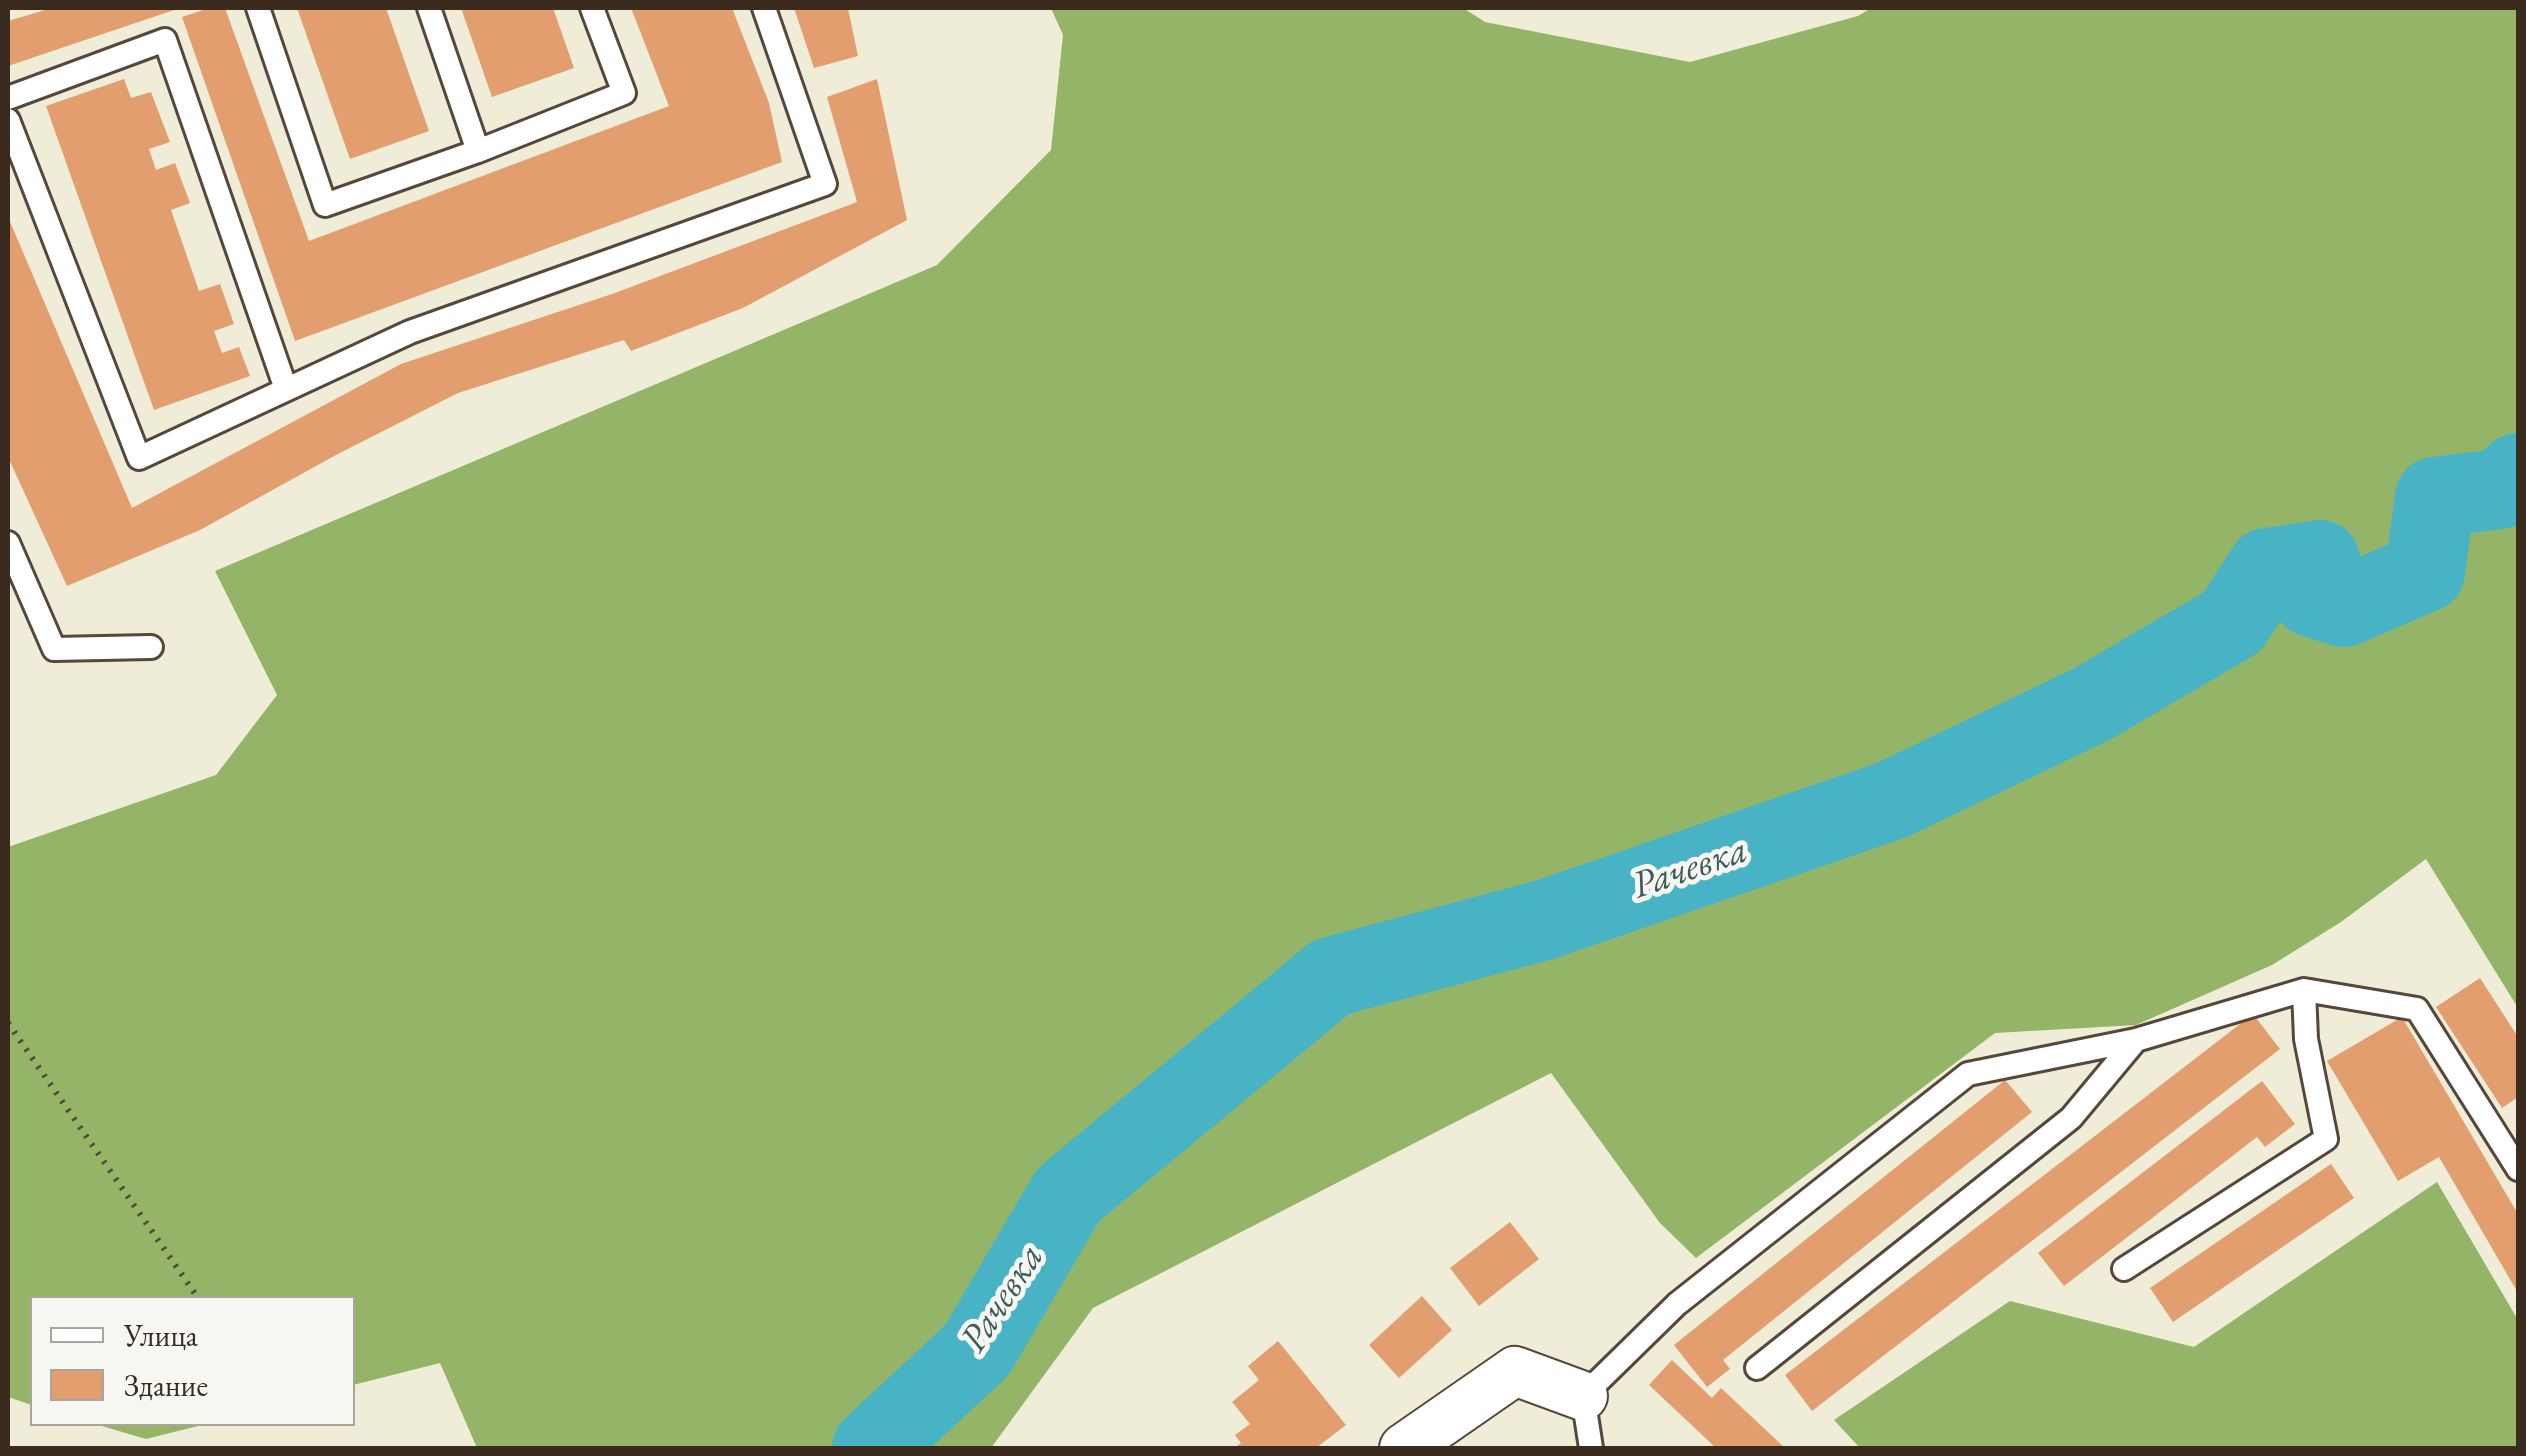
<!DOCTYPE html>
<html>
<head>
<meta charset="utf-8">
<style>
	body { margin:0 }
	#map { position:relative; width:2526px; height:1456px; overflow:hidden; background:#efecd8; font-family:"EB Garamond",serif }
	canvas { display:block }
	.frame { position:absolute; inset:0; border:10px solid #3b2a1e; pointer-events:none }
	.legend { position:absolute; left:30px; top:1296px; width:325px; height:130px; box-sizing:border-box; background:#f6f6f2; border:2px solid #aba49d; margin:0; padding:12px 18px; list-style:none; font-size:30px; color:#3b2a1e }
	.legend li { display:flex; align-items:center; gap:20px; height:50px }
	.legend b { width:50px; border:2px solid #aba49d }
</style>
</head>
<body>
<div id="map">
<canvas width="2526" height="1456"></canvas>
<div class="frame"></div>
<ul class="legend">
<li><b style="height:12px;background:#fff"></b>Улица</li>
<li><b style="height:28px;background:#e29e6e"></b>Здание</li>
</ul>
</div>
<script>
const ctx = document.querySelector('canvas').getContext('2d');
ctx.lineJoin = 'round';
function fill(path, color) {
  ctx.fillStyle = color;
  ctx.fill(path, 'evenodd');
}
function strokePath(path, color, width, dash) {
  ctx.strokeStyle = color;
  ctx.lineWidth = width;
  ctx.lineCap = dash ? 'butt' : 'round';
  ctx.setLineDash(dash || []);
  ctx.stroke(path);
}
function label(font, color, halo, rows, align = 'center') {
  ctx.font = font + ' "EB Garamond",serif';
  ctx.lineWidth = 10;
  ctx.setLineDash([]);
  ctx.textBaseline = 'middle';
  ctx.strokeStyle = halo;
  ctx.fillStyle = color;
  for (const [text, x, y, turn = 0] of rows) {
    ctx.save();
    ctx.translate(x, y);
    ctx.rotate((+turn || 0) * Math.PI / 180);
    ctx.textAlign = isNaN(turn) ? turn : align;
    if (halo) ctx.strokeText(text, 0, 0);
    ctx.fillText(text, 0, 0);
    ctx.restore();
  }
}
fill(new Path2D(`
	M1051,8H1463L1485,22L1690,62L1858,16L1871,8H2518V1008L2426,859L2341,922L2272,965L2136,1025L1995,1033L1696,1258L1660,1223L1551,1073L1093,1308L991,1448H477L440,1363L353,1385L352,1298H32V1405L8,1397V847L216,775L277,695L215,571L937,265L1051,150L1063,35Z
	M2437,1182L2518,1320V1448H1860L1834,1420L2010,1301L2194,1347Z
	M95,1424H206L146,1439Z`), '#94b568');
strokePath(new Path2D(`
	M872,1448L977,1350L1068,1195L1331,977L1544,920L1892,800L2092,704L2232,622L2267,568L2320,560L2312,597L2344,607L2425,572L2435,497L2500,489L2518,473`), '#47b3c4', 80);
fill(new Path2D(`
	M52,8H180L8,66V21Z
	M209,8H225L309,241L669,106L631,8H732L769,103L782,162L295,341L182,17Z
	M297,8H386L429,131L350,159Z
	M461,8H553L574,68L492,97Z
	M794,8H848L858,56L814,68Z
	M124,79L131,98L151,92L170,142L149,149L156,170L175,163L190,203L171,210L199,291L220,284L234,324L214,331L222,353L239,347L250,376L154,410L46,106Z
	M877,79L907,220L743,308L631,351L624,340L458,393L336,455L200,530L67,586L8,457V217L132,508L401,364L615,293L857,202L827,97Z
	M2480,978L2518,1037V1097L2502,1108L2436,1007Z
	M2253,1014L2280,1049L1812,1411L1785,1375Z
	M2402,1017L2518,1214V1293L2439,1157L2398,1181L2327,1061Z
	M2005,1080L2032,1112L1723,1360L1730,1369L1707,1387L1674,1345Z
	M2262,1081L2295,1124L2265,1147L2257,1137L2064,1286L2038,1253Z
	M2331,1164L2354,1198L2173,1322L2150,1288Z
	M1510,1222L1539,1259L1479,1306L1450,1268Z
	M1422,1296L1452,1330L1399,1378L1369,1345Z
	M1278,1341L1346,1425L1316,1448H1234L1241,1443L1235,1435L1250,1424L1232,1402L1259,1380L1248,1366Z
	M1672,1360L1712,1398L1721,1388L1785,1448H1716L1649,1385Z`), '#e29e6e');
const service = new Path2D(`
	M258,8L325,205L478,151L624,93L592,8
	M429,8L478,151
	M8,98L165,40L286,389
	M8,120L139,458L410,332L825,184L764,8
	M8,543L54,649L151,647
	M2124,1269L2326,1139L2306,1039L2304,990
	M1757,1368L2071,1118L2136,1040
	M1591,1448L1583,1396L1677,1304L1968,1074L2136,1040L2304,990L2417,1009L2518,1169`);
const minor = new Path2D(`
	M1404,1448L1515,1371L1583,1396`);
strokePath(service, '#56473a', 28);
strokePath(minor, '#56473a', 52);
strokePath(new Path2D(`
	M8,1023L198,1298`), '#56473a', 6, [2.5, 8]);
strokePath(service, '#fff', 22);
strokePath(minor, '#fff', 48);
label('italic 38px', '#3f5a58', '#f6f6f2', [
	["Рачевка",1690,869,-19],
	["Рачевка",1003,1299,-57]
]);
</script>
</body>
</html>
